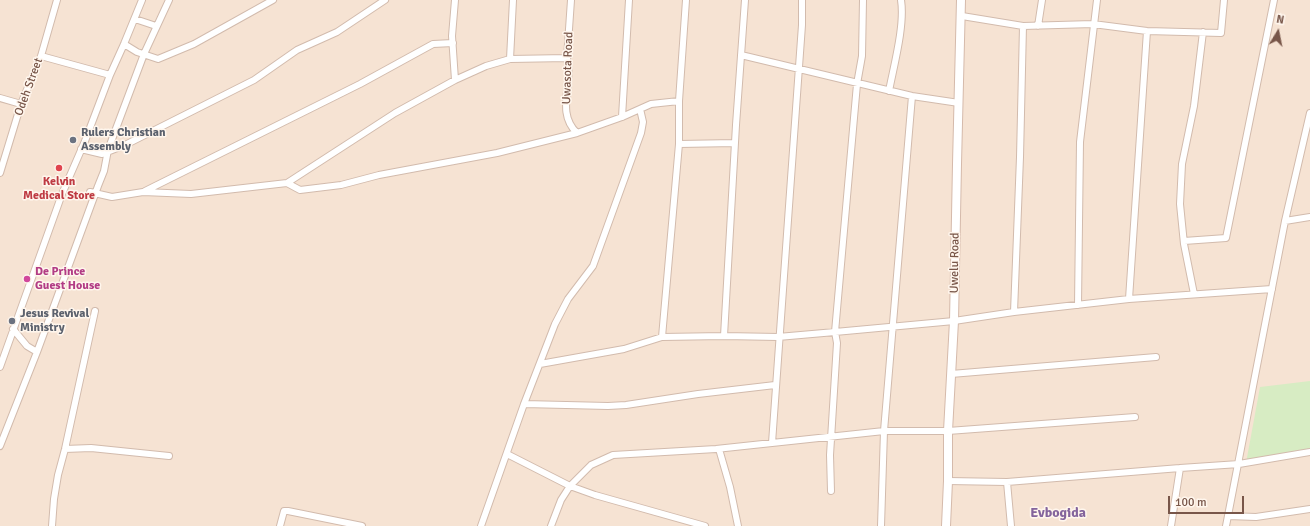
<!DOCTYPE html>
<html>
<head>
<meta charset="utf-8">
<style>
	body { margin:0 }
	#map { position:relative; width:1310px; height:526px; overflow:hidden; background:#fdf2e5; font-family:Signika,sans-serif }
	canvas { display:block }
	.north { position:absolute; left:1258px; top:12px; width:40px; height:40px; -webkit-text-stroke:3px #fff6ed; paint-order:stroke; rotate:10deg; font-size:11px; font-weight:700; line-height:16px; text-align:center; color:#785649 }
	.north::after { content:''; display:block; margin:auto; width:14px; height:18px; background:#785649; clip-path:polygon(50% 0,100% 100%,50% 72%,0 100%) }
	.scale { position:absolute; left:1168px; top:496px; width:76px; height:18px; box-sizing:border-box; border:2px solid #785649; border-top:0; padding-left:5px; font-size:12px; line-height:14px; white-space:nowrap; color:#785649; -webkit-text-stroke:3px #fff6ed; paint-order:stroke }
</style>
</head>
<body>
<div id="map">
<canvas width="1310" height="526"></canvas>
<div class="north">N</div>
<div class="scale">100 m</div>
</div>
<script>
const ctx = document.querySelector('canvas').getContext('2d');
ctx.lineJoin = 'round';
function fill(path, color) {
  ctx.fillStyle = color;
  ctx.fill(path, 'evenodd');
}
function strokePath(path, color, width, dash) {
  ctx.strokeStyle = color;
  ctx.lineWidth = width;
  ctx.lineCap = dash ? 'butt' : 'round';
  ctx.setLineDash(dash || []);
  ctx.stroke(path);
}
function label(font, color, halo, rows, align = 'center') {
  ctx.font = font + ' Signika,sans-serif';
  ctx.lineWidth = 3;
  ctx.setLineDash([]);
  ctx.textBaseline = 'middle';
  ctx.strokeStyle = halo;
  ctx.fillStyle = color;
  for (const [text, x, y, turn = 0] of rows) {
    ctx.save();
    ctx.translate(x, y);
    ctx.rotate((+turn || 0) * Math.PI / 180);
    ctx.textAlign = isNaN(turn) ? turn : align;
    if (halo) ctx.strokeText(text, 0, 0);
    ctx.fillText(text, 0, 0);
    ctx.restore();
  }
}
fill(new Path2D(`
	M0,0H1310V526H0Z`), '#f6e3d3');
fill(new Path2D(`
	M1310,381V449L1246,463L1260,387Z`), '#d7ecc3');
const street = new Path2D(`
	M571,0L567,58C574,84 555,112 577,133
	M962,16L1023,26L1093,24L1147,31L1221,33L1224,0
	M135,19L156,26
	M1038,26L1042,0
	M124,44L137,52L158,59L194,44L273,0
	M741,55L912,96L959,103
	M41,56L110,75
	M510,59L513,0
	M455,80L452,36L455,0
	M889,91C894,65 905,25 901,0
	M0,98L21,104
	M622,117L629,0
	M679,144L735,143
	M81,149L102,154L125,145L254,80L297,50L337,32L385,0
	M0,173L21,104L41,56L57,0
	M287,183L395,113L455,80L486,66L510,59L567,58
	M145,191L360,84L433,44L453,43
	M90,192L112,197L143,192L191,194L287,183L300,190L341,185L379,175L497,153L577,133L622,117L651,104L679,101
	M1285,221L1310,217
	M1184,241L1226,238L1274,0
	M1194,294L1184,244L1180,204L1182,164L1194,106L1203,32
	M1129,299L1147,31
	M1078,305L1080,142L1097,0
	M1014,312L1020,157L1023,26
	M13,329L27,346L37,352
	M724,336L736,125L745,0
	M662,337L679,144V101L686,0
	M540,364L624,349L662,337L724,336L778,337L835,332L954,321L1014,312L1129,299L1272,289
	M0,367L62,194L85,141L110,75L124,44L142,0
	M951,374L1156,357
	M524,404L608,406L626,405L698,394L775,385
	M772,443L802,25V0
	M0,446L37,352L98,186L104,171L108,150L144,54L169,0
	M65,449L91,448L169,456
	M719,449L730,487L738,526
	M507,454L570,486L595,495L705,526
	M948,481L1007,482L1180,468L1239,464L1310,452
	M1007,482L1011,526
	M831,491L830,455L837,343L835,332L857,84L862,56L863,0
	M1228,516L1256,517L1310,509
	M52,526L54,499L58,475L65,449L95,311
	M280,526L284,511H288L362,526
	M481,526L524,404L555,324L568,299L593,266L641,133L643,122L640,109
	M551,526L561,500L570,486L591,465L613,455L716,449L884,431H948L1135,417
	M881,526L884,431L912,96
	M1171,526L1180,468
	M1226,526L1285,221L1310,113`);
const secondary = new Path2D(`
	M946,526L948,481V431L954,321L957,164L961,0`);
strokePath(street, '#d2bbad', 8);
strokePath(secondary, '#d5baab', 10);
strokePath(street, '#fff', 6);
strokePath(secondary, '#fff', 8);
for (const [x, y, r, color] of [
	[73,140,4,"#6b7280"],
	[59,168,4,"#e0444e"],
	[27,279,4,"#d1479c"],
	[12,321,4,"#6b7280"]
]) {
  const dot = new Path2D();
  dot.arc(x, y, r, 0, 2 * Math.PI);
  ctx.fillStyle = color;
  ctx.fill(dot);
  strokePath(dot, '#fff6ed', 1.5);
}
label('12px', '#785649', '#fff6ed', [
	["Uwasota Road",568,68,-88],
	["Odeh Street",29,87,-70],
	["Uwelu Road",955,263,-89]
]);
label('bold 12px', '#5b616d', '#fff6ed', [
	["Rulers Christian",81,133],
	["Assembly",81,147],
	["Jesus Revival",20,314],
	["Ministry",20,328]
], 'left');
label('bold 12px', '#be3a42', '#fff6ed', [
	["Kelvin",59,182],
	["Medical Store",59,196]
]);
label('bold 12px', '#b23c85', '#fff6ed', [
	["De Prince",35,272],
	["Guest House",35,286]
], 'left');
label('bold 14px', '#84649c', '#fff6ed', [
	["Evbogida",1058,513]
]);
</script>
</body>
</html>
